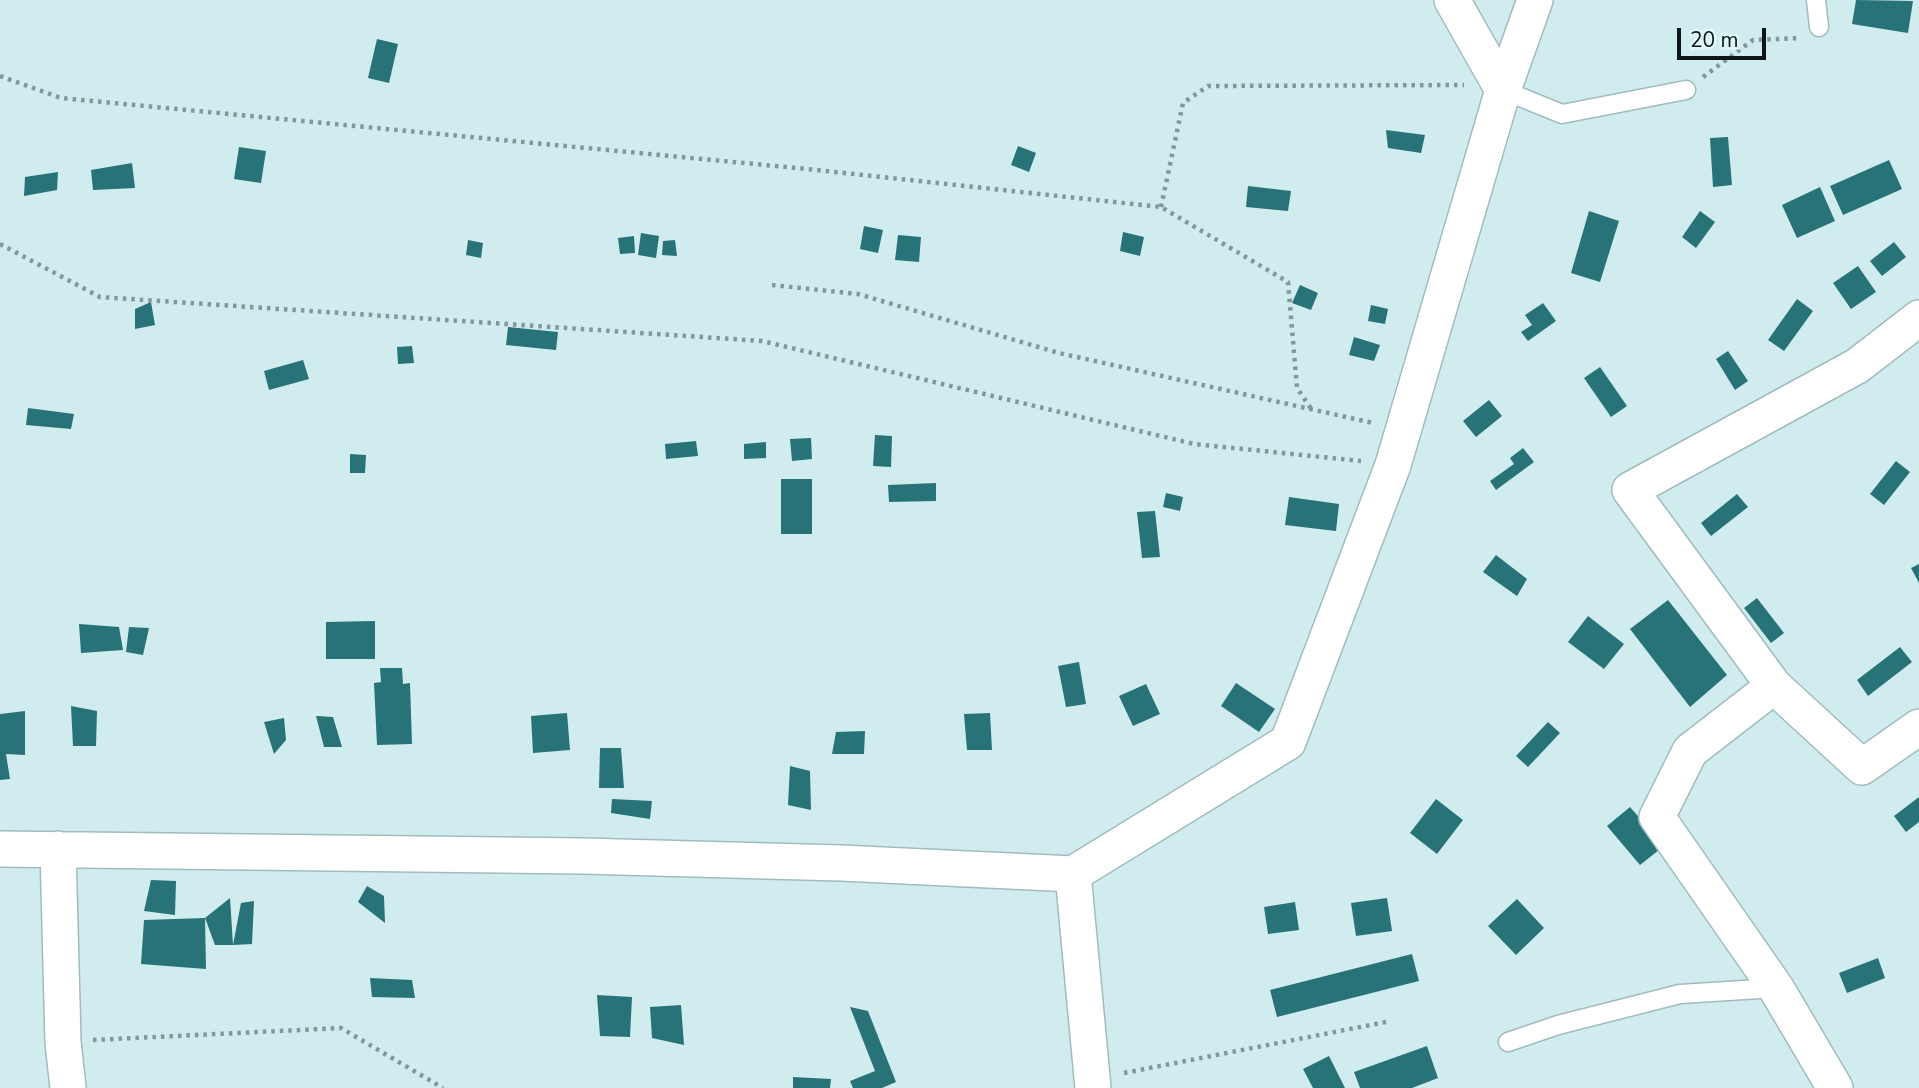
<!DOCTYPE html>
<html>
<head>
<meta charset="utf-8">
<style>
	body { margin:0 }
	#map { position:relative; width:1919px; height:1088px; overflow:hidden; background:#d0ecee; font-family:"Nunito Sans",sans-serif }
	canvas { display:block }
	.scale { position:absolute; left:1677px; top:28px; width:89px; height:32px; box-sizing:border-box; border:4px solid #0c1616; border-top:0; padding-left:9px; font-size:21px; line-height:24px; white-space:nowrap; color:#0c1616; -webkit-text-stroke:5px #ddf9fb; paint-order:stroke }
</style>
</head>
<body>
<div id="map">
<canvas width="1919" height="1088"></canvas>
<div class="scale">20 m</div>
</div>
<script>
const ctx = document.querySelector('canvas').getContext('2d');
ctx.lineJoin = 'round';
function fill(path, color) {
  ctx.fillStyle = color;
  ctx.fill(path, 'evenodd');
}
function strokePath(path, color, width, dash) {
  ctx.strokeStyle = color;
  ctx.lineWidth = width;
  ctx.lineCap = dash ? 'butt' : 'round';
  ctx.setLineDash(dash || []);
  ctx.stroke(path);
}
fill(new Path2D(`
	M1856,0L1913,1L1908,33L1852,24Z
	M377,39L398,44L389,83L368,78Z
	M1386,130L1425,135L1421,153L1388,148Z
	M1728,137L1732,185L1713,187L1710,138Z
	M1018,146L1036,153L1029,172L1011,165Z
	M239,147L266,151L261,183L234,179Z
	M1889,160L1902,189L1843,215L1830,186Z
	M132,163L135,188L93,190L91,170Z
	M58,172L57,190L24,196L25,177Z
	M1248,186L1291,191L1288,211L1246,207Z
	M1820,187L1835,221L1797,238L1782,205Z
	M1589,211L1619,221L1600,282L1571,273Z
	M1700,211L1715,222L1696,248L1682,237Z
	M864,226L883,230L878,253L860,249Z
	M1123,232L1144,237L1140,256L1120,251Z
	M641,233L659,236L656,258L638,255Z
	M898,235L921,237L919,262L895,260Z
	M634,236L635,253L620,254L618,238Z
	M468,240L483,243L481,258L466,255Z
	M675,240L677,256L662,255L663,241Z
	M1894,242L1906,257L1882,276L1870,261Z
	M1858,266L1876,292L1851,309L1833,283Z
	M1300,285L1318,293L1311,310L1292,303Z
	M1797,299L1813,311L1784,351L1768,340Z
	M151,302L155,325L135,329V309Z
	M1543,303L1556,321L1528,341L1521,332L1532,325L1525,315Z
	M1371,305L1388,309L1385,324L1368,321Z
	M508,327L558,332L556,350L506,345Z
	M1354,337L1380,345L1374,361L1349,355Z
	M412,346L414,363L398,364L397,347Z
	M1728,351L1748,381L1735,390L1716,359Z
	M303,360L309,379L269,390L264,371Z
	M1600,367L1627,406L1611,417L1584,378Z
	M1489,400L1502,416L1476,437L1463,421Z
	M28,408L74,414L71,429L26,425Z
	M875,435L892,436L891,467L873,466Z
	M811,438L812,459L792,461L790,439Z
	M696,441L698,456L666,459L665,444Z
	M766,442V458L744,459V444Z
	M1523,448L1534,462L1496,490L1490,481L1514,464L1510,458Z
	M350,454L366,455L365,473H350Z
	M1896,461L1910,472L1884,505L1870,494Z
	M781,479H812V534H781Z
	M936,483V501L889,502L888,485Z
	M1166,493L1183,497L1180,511L1163,507Z
	M1737,494L1748,507L1711,536L1701,523Z
	M1289,497L1339,504L1336,531L1285,525Z
	M1155,511L1160,557L1142,558L1137,512Z
	M1496,555L1527,579L1517,596L1483,572Z
	M1919,564V583L1911,568Z
	M1757,598L1784,633L1771,643L1744,608Z
	M1668,600L1727,675L1690,707L1630,629Z
	M1588,616L1624,644L1604,669L1568,642Z
	M375,621V659H326V622Z
	M79,624L119,627L123,650L81,653Z
	M129,627L149,628L143,655L126,652Z
	M1900,647L1912,662L1868,696L1857,680Z
	M1079,662L1086,704L1066,707L1058,666Z
	M380,668H402L403,684L410,683L412,744L377,745L374,683L381,682Z
	M1236,683L1275,709L1259,732L1221,706Z
	M1146,684L1160,714L1133,726L1119,696Z
	M71,706L97,711L96,746H73Z
	M25,711V755L6,754L10,779L0,780V714Z
	M567,713L570,750L533,753L531,716Z
	M990,713L992,750H967L964,714Z
	M316,716L333,717L342,747H324Z
	M284,718L286,740L274,754L264,722Z
	M1548,722L1560,733L1528,767L1516,756Z
	M865,731L864,754H832L836,732Z
	M600,748H621L624,788H599Z
	M790,766L810,771L811,810L788,805Z
	M1919,797V822L1906,832L1894,816Z
	M612,799L652,801L650,819L611,813Z
	M1436,799L1463,820L1437,854L1410,833Z
	M1630,807L1664,846L1640,865L1607,826Z
	M151,880L176,881L175,915L144,911Z
	M367,886L384,896L385,923L358,902Z
	M230,898L233,945H215L205,918Z
	M1387,898L1392,931L1356,936L1351,903Z
	M1517,899L1544,928L1516,955L1488,926Z
	M254,901L252,944L233,945L241,903Z
	M1295,902L1299,930L1268,934L1264,907Z
	M205,918L206,969L141,964L144,920Z
	M1412,954L1419,981L1277,1017L1270,990Z
	M1878,958L1885,978L1847,993L1839,973Z
	M370,978L412,980L415,998L372,997Z
	M597,995L632,997L630,1037L600,1036Z
	M681,1005L684,1045L652,1038L650,1007Z
	M850,1007L868,1011L896,1082L882,1088H853L850,1081L875,1071Z
	M1427,1046L1438,1078L1412,1088H1360L1354,1072Z
	M1329,1056L1345,1088H1313L1303,1069Z
	M793,1077L831,1079L830,1088H793Z`), '#287377');
const lane = new Path2D(`
	M1816,0L1819,27
	M1503,90L1562,114L1686,90
	M1508,1042L1558,1025L1680,994L1776,988`);
const street = new Path2D(`
	M1452,0L1503,90
	M1919,318L1857,366L1630,490L1774,686L1862,767L1919,727
	M1774,686L1690,751L1657,817L1776,988L1835,1088
	M0,849L583,856L841,863L1073,874L1288,742L1393,465L1503,90L1535,0
	M58,849L63,1042L68,1088
	M1073,874L1093,1088`);
strokePath(lane, '#a1bcbd', 21);
strokePath(street, '#a1bcbd', 38);
strokePath(new Path2D(`
	M0,76L61,98L807,169L1161,207L1288,282L1297,388L1312,410
	M1703,77L1753,40L1800,38
	M1161,207L1183,103L1208,86L1464,85
	M0,244L100,297L762,341L1194,444L1361,461
	M772,285L858,294L1059,353L1373,423
	M93,1040L341,1028L443,1088
	M1124,1073L1386,1022`), '#829799', 4.5, [3.5, 5]);
strokePath(lane, '#fff', 18);
strokePath(street, '#fff', 35);
</script>
</body>
</html>
